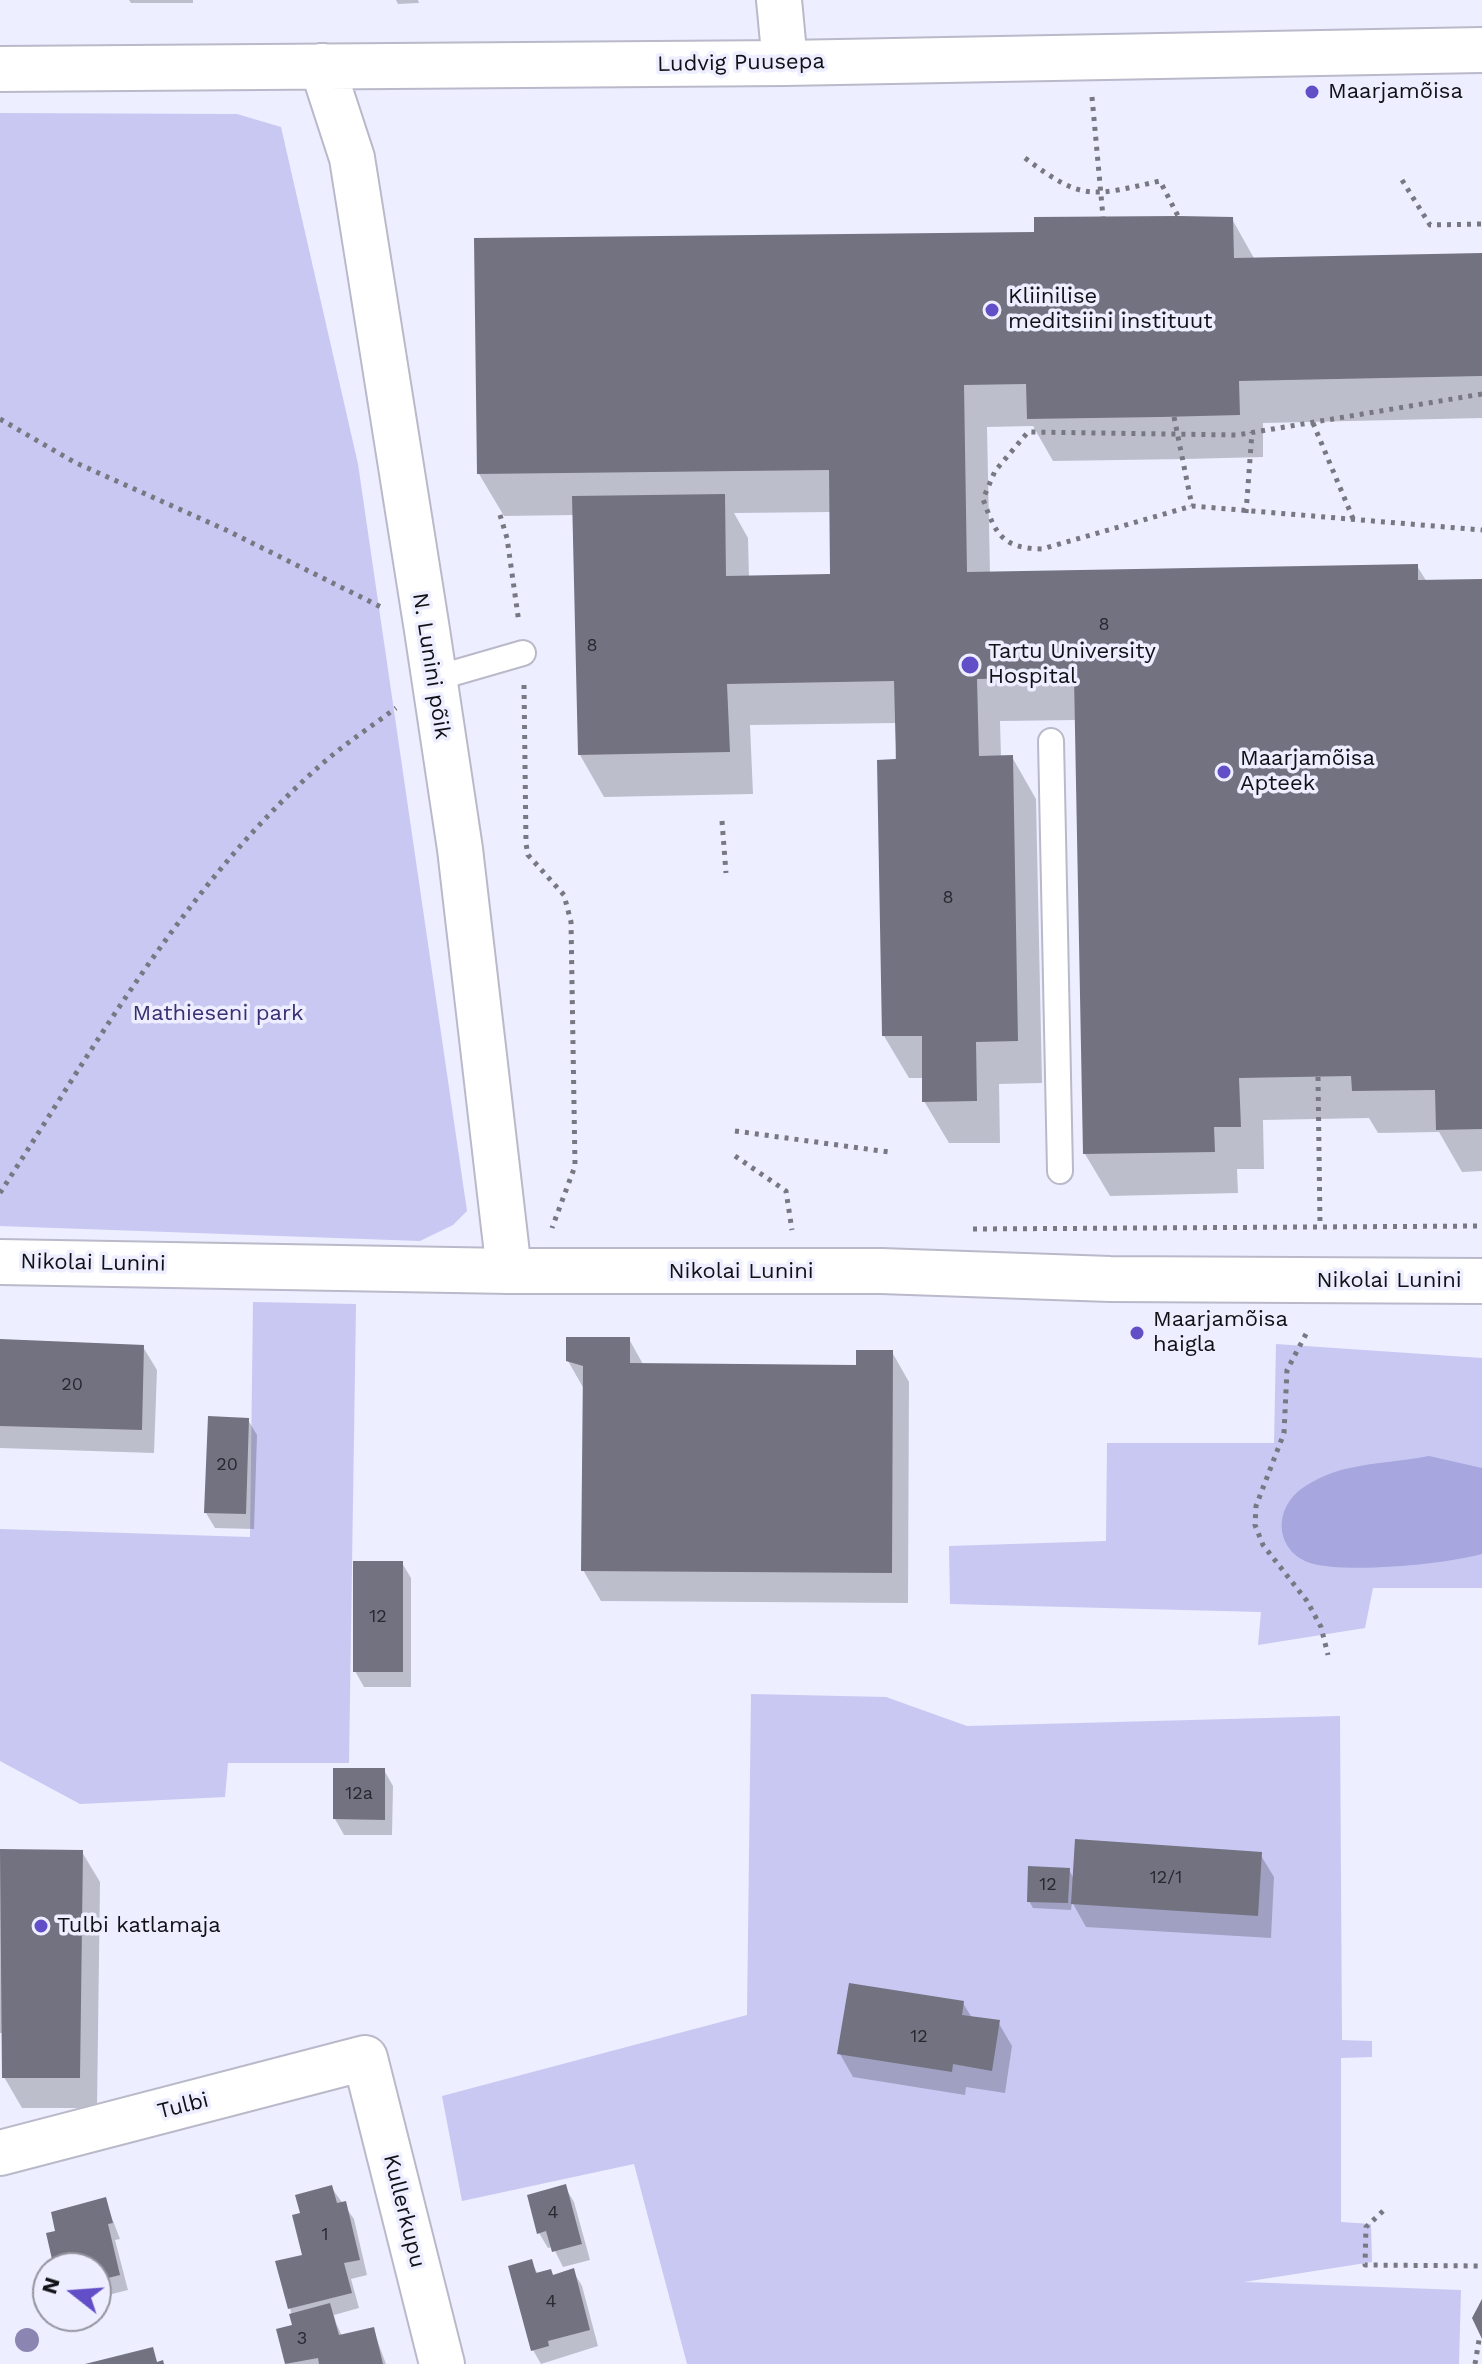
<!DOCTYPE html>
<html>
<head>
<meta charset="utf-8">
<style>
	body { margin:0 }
	#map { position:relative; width:1482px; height:2364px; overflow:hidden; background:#edeeff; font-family:"Work Sans",sans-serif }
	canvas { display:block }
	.north { position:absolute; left:32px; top:2252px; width:80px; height:80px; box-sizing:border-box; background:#edeeff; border:2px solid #9595a1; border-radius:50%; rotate:287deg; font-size:22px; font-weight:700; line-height:32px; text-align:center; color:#101015 }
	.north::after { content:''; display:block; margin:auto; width:28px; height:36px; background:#624ec7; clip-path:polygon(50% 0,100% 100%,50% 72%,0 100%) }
</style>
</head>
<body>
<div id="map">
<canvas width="1482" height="2364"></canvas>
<div class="north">N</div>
</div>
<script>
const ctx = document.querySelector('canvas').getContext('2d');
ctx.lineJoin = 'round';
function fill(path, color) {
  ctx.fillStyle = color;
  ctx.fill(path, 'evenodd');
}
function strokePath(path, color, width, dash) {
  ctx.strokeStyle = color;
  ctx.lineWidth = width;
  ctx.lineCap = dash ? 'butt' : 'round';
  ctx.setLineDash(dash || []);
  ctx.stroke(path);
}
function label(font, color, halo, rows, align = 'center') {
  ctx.font = font + ' "Work Sans",sans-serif';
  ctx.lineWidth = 7;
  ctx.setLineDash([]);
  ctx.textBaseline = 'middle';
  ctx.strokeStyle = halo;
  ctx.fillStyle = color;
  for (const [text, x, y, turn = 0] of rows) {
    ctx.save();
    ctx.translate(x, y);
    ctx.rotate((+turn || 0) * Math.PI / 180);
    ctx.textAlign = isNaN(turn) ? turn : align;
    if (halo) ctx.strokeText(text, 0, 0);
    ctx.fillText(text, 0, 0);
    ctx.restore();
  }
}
fill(new Path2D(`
	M0,113L237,114L281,127L358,464L467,1211L453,1225L420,1241L0,1226Z
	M253,1302L356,1304L349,1763H228L225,1797L80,1804L0,1761V1529L250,1537Z
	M1276,1344L1482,1358V1588H1373L1365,1628L1258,1645L1261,1612L950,1604L949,1546L1106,1541L1107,1443H1274Z
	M751,1694L886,1697L967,1726L1340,1716L1342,2040L1372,2041V2057L1341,2058V2222L1371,2224L1372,2262L1244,2282L1461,2290L1459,2364H687L634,2164L462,2201L442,2096L747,2015Z`), '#c9c8f3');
fill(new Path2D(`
	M1429,1456L1482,1468V1554C1446,1564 1346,1574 1310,1563C1282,1554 1273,1522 1291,1499C1302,1484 1332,1471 1350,1468C1376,1462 1403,1461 1429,1456Z`), '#a8a6de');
fill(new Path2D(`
	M129,0H193V3H131Z
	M396,0H418L419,3L398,4Z
	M1232,219L1255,260L1482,255V418L1263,423V457L1186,459L1053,461L1033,426L987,427L990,573L1417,566L1427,582L1482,581V1171L1462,1172L1439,1132L1378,1133L1369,1118L1263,1120L1264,1169H1237L1238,1193L1110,1196L1085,1154L1077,720L1000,721L1001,757H1012L1036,799L1042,1083L999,1084L1000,1143H949L924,1101V1078H909L884,1036L897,723L750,725L753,794L604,797L580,755L575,515L504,516L479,474L1036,234ZM832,512L833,576L749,578L748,538L734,513Z
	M629,1339L644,1366L858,1367L892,1352L909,1382L908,1603L601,1601L583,1570L584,1389L568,1361Z
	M0,1341L143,1347L157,1370L154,1453L0,1448Z
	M248,1420L257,1435L254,1529L215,1528L206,1513Z
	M402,1563L411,1578V1687H364L355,1671Z
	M384,1770L393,1786L392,1835H344L335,1819Z
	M0,1851L82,1852L100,1882L97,2108H22L4,2077V2033H0Z
	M1260,1854L1274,1877L1271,1938L1086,1927L1072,1902L1071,1910L1033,1908L1029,1901L1069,1870L1074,1879Z
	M963,2003L972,2018L998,2022L1012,2046L1005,2093L966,2087L965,2095L853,2077L840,2054Z
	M331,2187L354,2219L367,2275L351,2279L359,2308L334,2315L336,2323L342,2336L373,2329L386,2364H287L278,2330L294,2326L290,2308L304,2256L302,2215Z
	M565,2187L574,2202L590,2260L563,2267L553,2247L548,2248L539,2233Z
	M105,2200L120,2239L115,2240L128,2290L96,2298V2268H56L58,2232Z
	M531,2262L538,2274L553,2277L573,2271L582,2286L598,2346L541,2364L533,2350L511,2267Z`), '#0003');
fill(new Path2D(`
	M1178,216L1233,217L1234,258L1482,253V376L1239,381L1240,415L1161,417L1027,419L1026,384L964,385L967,572L1418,564V580L1482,579V1129L1436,1130L1435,1090L1352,1091L1351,1076L1239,1078L1241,1127H1214L1215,1152L1083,1154L1074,677L977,679L979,756L1013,755L1018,1041L976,1042L977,1101L922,1102V1036H882L877,760L896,759L894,681L727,684L730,752L578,755L572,496L725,494L726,576L830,574L829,470L477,474L474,238L1034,232V217Z
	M566,1337H630V1363L856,1365V1350H893L892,1573L581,1571L583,1366L566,1361Z
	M0,1339L144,1345L142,1430L0,1426Z
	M208,1416L249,1418L246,1514L204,1513Z
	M353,1561H403V1672H353Z
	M333,1768H385V1820L333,1819Z
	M1075,1839L1262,1852L1258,1916L1071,1904Z
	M0,1849L83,1850L80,2078H2Z
	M1028,1866L1070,1868L1068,1903L1027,1902Z
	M849,1983L964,2001L962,2015L1000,2020L992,2071L953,2064L952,2072L837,2054Z
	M566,2184L582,2244L552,2252L546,2231L537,2234L527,2195Z
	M332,2185L337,2203L346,2201L360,2260L344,2263L352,2293L288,2309L275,2261L302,2255L292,2215L300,2213L295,2195Z
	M106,2197L113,2223L108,2224L120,2275L96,2281V2268H54L46,2233L55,2231L51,2212Z
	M532,2259L536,2273L551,2269L553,2275L574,2268L590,2330L548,2341L549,2346L531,2351L508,2266Z
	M1482,2299V2339L1472,2318Z
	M330,2303L339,2335L374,2327L383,2364H319L318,2358L285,2364L276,2329L292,2325L289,2314Z
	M153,2347L157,2362L163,2360L164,2364H85Z`), '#727281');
const service = new Path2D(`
	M433,679L523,653
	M1051,741L1060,1171`);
const minor = new Path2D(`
	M779,0L785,63
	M322,66L352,158L427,630L460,849L509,1271
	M0,69L785,63L1482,50
	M0,2153L365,2058L442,2364`);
const tertiary = new Path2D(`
	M0,1262L509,1271H881L1110,1279L1482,1281`);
strokePath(service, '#b9b9c9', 28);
strokePath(minor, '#b9b9c9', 48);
strokePath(tertiary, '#b9b9c9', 48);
strokePath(new Path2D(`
	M1092,97L1103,217
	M1025,158C1083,202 1092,196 1160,181L1178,216
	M1402,180L1430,225L1482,224
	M1482,394L1237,435L1028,432L995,471L983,499C996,535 1002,548 1042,549L1192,506L1482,530
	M1174,417L1192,506
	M0,419L74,462L226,530L383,608
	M1313,423L1354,521
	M1246,513L1252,432
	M500,515L507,538L519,623
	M524,685L526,844L528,855L564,895L571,922L575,1166L552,1228
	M722,821L726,873
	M1318,1077L1320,1225
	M735,1131L889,1152
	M735,1156L786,1191L792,1230
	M0,1193C97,1043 187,882 323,763C346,743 372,726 396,708
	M973,1229L1482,1226
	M1306,1334L1287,1370L1284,1433L1256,1506L1255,1525L1263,1545L1307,1601L1321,1627L1328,1655
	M1383,2211L1366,2227L1365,2265L1482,2266
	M1475,2364L1479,2340`), '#777882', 5, [4, 6]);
strokePath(service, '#fff', 24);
strokePath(minor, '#fff', 44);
strokePath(tertiary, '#fff', 44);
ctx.fillStyle = '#8a85b1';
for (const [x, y] of [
	[27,2340]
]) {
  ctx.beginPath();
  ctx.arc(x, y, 12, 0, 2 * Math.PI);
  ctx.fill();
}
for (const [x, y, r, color] of [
	[1312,92,8,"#624ec7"],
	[992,310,8,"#624ec7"],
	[970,665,10,"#624ec7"],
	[1224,772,8,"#624ec7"],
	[1137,1333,8,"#624ec7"],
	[41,1926,8,"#624ec7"]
]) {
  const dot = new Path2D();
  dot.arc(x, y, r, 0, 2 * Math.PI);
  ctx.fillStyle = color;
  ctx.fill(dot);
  strokePath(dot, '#edeeff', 3);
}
label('18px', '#282830', null, [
	["8",1104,625],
	["8",592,646],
	["8",948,898],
	["20",72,1385],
	["20",227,1465],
	["12",378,1617],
	["12a",359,1794],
	["12/1",1166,1878],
	["12",1048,1885],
	["12",919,2037],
	["4",553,2213],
	["1",325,2235],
	["4",551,2302],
	["3",302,2339]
]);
label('22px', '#101015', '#edeeff', [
	["Ludvig Puusepa",741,63,-1],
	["N. Lunini põik",431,666,81],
	["Nikolai Lunini",93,1263,1],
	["Nikolai Lunini",741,1272],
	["Nikolai Lunini",1389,1281],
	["Tulbi",183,2106,-14],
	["Kullerkupu",404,2211,76]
]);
label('22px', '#101015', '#edeeff', [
	["Maarjamõisa",1328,92],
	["Kliinilise",1008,297],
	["meditsiini instituut",1008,322],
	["Tartu University",988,652],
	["Hospital",988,677],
	["Maarjamõisa",1240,759],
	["Apteek",1240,784],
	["Maarjamõisa",1153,1320],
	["haigla",1153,1345],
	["Tulbi katlamaja",57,1926]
], 'left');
label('22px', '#392f72', '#edeeff', [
	["Mathieseni park",218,1014]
]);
</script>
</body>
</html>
